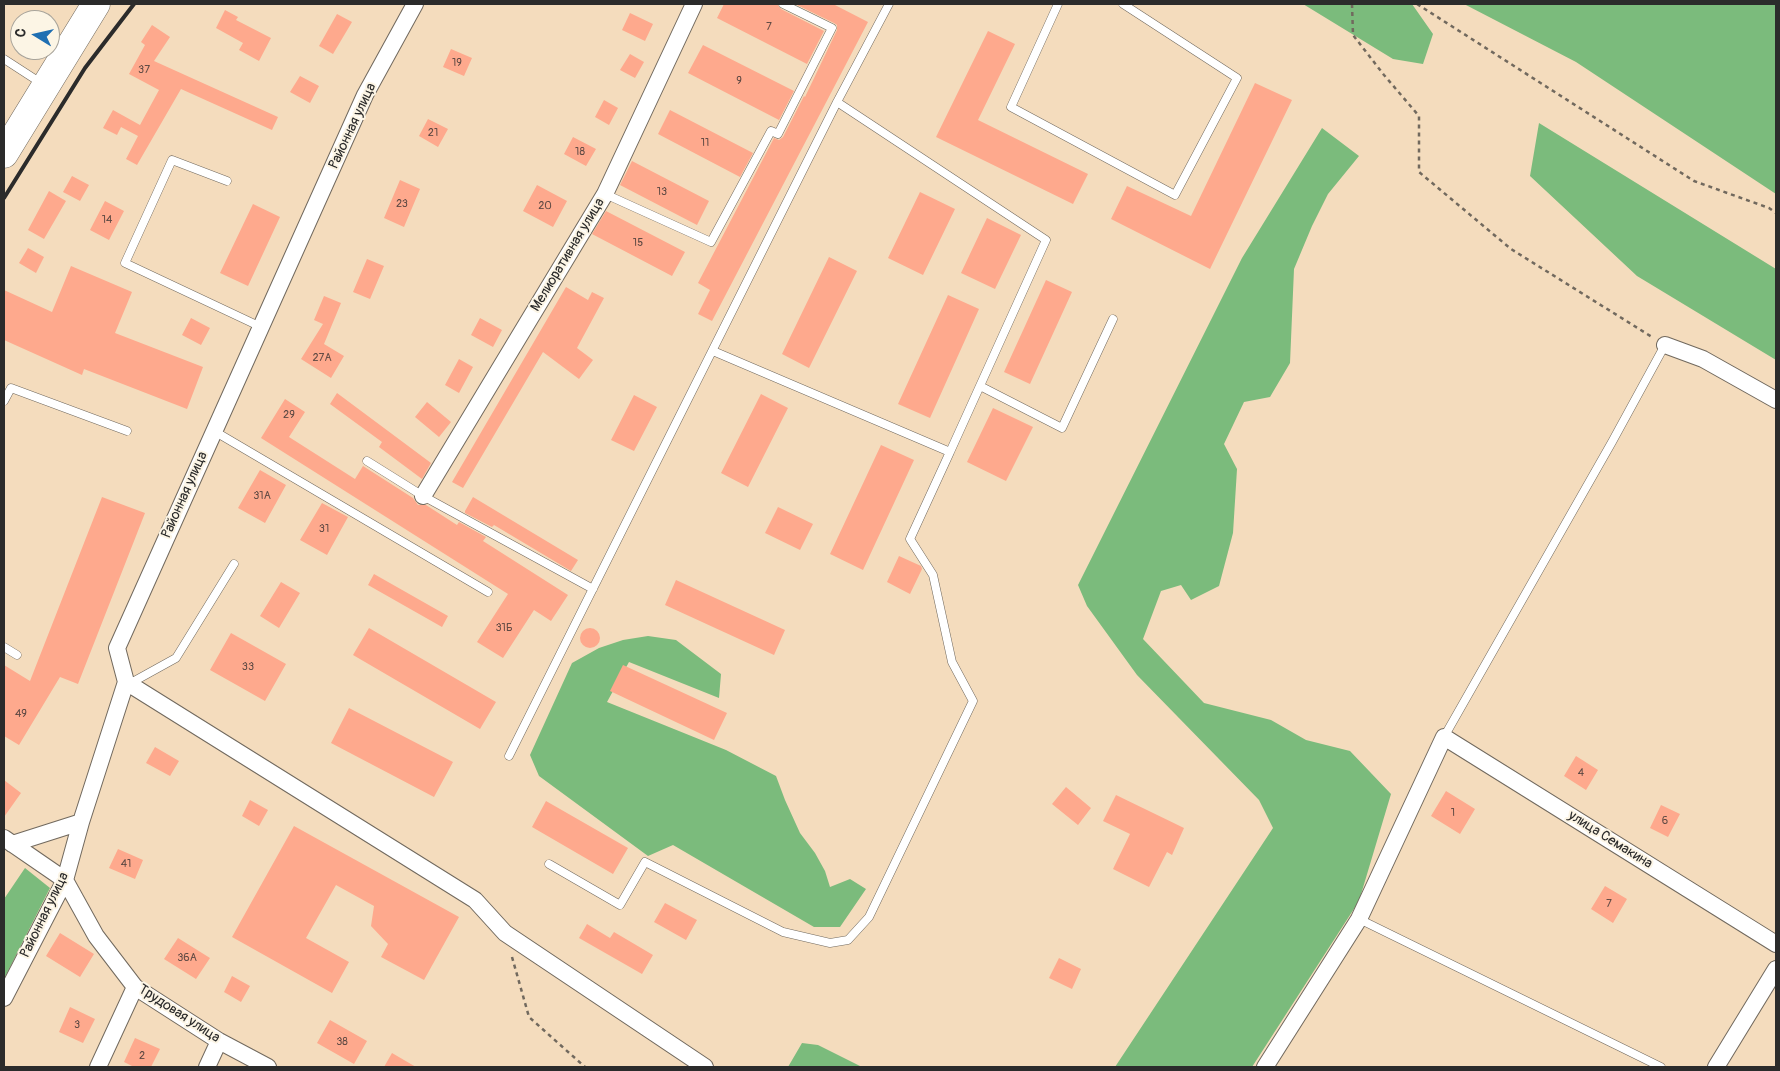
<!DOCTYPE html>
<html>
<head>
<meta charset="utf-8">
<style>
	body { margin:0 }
	#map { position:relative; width:1780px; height:1071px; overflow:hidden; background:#f4dcbd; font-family:Pangolin,sans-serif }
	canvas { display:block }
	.frame { position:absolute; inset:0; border:5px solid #2b2b2b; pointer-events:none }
	.north { position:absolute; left:10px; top:10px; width:50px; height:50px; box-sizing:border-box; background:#fcf5e5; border:1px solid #a8a49b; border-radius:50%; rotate:279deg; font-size:14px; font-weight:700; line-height:20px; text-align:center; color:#2b2b2b }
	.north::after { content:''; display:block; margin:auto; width:18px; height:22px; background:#1f6fb2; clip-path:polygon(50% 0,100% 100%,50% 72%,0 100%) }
</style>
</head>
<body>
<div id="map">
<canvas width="1780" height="1071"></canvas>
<div class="frame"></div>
<div class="north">С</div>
</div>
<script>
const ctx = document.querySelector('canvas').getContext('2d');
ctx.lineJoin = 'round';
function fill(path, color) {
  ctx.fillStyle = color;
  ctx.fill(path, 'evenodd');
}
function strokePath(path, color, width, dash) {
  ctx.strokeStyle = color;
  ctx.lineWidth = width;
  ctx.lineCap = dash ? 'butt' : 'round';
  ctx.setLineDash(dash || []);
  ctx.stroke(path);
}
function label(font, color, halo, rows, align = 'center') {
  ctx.font = font + ' Pangolin,sans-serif';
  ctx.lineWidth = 4;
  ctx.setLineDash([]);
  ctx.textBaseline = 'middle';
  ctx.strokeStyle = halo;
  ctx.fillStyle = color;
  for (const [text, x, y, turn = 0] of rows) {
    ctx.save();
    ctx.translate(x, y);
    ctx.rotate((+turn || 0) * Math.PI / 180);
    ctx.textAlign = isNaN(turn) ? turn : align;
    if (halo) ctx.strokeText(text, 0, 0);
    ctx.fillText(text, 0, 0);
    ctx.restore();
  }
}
fill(new Path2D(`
	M1303,4H1412L1433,34L1423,64L1393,59Z
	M1464,4H1776V194L1576,62Z
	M1539,123L1776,269V360L1637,276L1530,176Z
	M1322,128L1359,156L1328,194L1312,226L1294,269L1290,363L1270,397L1244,402L1224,444L1237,469L1233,533L1219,586L1191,600L1181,585L1161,591L1143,639L1204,703L1271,720L1306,740L1350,751L1391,794L1359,901L1252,1067H1115L1273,828L1259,800L1137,675L1087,606L1078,585L1242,258Z
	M648,636L676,640L721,674L719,698L629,662L607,702L726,750L776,776L785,800L800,833L815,853L825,871L830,887L850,879L866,889L840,927H814L673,845L648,856L539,776L530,755L572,663L599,648L623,640Z
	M25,868L50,888L4,979V899Z
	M802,1043L818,1045L862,1067H788Z`), '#7bbb7c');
fill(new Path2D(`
	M724,4H777L781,9L824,31L807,64L717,18Z
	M795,4H833L868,22L712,321L698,314L710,290L698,283L774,138L779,140L783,137L804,96L805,97L837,30V25L834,23Z
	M225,10L238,17L236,20L271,38L259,61L239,50L243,43L216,28Z
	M630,13L653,24L645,41L622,30Z
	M337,14L352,22L333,54L319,46Z
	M152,25L170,37L154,61L278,117L272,130L181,89L137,165L126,159L138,136L121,127L117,135L103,128L113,110L140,125L159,90L129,74L145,45L141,42Z
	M988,31L1015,44L978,120L1088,174L1073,204L936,137Z
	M703,45L794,91L779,120L688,73Z
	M451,49L472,58L464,76L443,67Z
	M630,54L644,62L635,78L620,70Z
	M300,76L319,86L310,103L290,92Z
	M1255,83L1292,100L1210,269L1111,219L1127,186L1191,216Z
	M604,100L618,108L609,125L595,117Z
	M670,110L753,153L740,177L658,134Z
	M428,119L448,129L438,147L419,136Z
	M573,137L596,149L586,166L564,154Z
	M632,161L709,201L697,225L620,185Z
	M72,176L89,185L80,201L63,192Z
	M400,180L420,189L404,227L384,218Z
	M537,185L567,201L553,227L523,211Z
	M49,191L66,201L44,239L28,230Z
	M920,192L955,209L923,275L888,258Z
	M105,201L124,211L109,240L90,230Z
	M253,204L280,217L248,286L220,273Z
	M606,211L685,252L672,276L592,234Z
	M987,218L1021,235L995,289L961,273Z
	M28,248L44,257L36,273L19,263Z
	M829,257L857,271L809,368L782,354Z
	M367,259L384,266L370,299L353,292Z
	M71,266L132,292L115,333L203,367L187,409L84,369L82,375L4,340V290L52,312Z
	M1046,280L1072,292L1030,384L1004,372Z
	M566,287L588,300L592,292L604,298L577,348L593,360L579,379L543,352L463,488L452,482Z
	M948,295L979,309L930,418L898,404Z
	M324,296L341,303L324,344L344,356L331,378L301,359L323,324L314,320Z
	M191,318L210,328L201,345L182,335Z
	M480,318L502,330L493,347L471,335Z
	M459,359L473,367L459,393L445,385Z
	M337,393L431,463L422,479L379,447L382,442L330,404Z
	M761,394L788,408L748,487L721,473Z
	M634,395L657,407L634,451L611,440Z
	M285,399L305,412L289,437L355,479L363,466L413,498L418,505H426L457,525L459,522L486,537L483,541L568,595L551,621L534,610L503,658L477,642L508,594L261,438Z
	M427,402L451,422L439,437L415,417Z
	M993,408L1033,427L1006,481L967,462Z
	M881,445L914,460L863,570L830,554Z
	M260,470L286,485L265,523L238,508Z
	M102,497L145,513L78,684L60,677L19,745L4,736V665L30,681Z
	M473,497L578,560L571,571L494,525L492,527L465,513V511Z
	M322,503L348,517L327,555L300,540Z
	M778,507L813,524L800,550L765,533Z
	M899,556L921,566L922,569L910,594L887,582Z
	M374,574L448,616L442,627L368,585Z
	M676,580L785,630L774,655L665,605Z
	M281,582L300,593L279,628L260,616Z
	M369,628L496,702L480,729L353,655Z
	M580 638a10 10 0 1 1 20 0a10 10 0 1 1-20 0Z
	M231,633L286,664L265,701L210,670Z
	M623,665L727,713L714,740L610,691Z
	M349,708L453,762L434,797L331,743Z
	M155,747L179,761L170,776L146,763Z
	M1576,756L1598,770L1586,790L1564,776Z
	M4,780L21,793L4,817Z
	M1066,787L1091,808L1078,825L1052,804Z
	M1446,791L1475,809L1460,834L1431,816Z
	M1116,795L1184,828L1172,855L1167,852L1149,887L1113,869L1130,834L1103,821Z
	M250,800L268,810L259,826L242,816Z
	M546,801L628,848L613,874L532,827Z
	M1661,805L1680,814L1668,837L1650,828Z
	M294,826L459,917L424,980L381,957L388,944L371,926L374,906L336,885L306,938L349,962L332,993L232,937Z
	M118,849L143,860L135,879L109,868Z
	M1605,886L1627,899L1613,923L1591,909Z
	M665,903L697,920L686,940L654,922Z
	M587,924L610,938L614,932L653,955L642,974L579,938Z
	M60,933L94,954L80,977L46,956Z
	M178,938L210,958L196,979L164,959Z
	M1059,958L1081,969L1072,989L1049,978Z
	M232,976L250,986L241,1002L224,992Z
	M70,1007L95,1019L83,1043L59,1032Z
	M330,1020L367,1041L354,1064L317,1043Z
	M135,1038L160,1049L151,1067H134L124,1062Z
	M392,1053L416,1067H384Z`), '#fea98d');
const lane = new Path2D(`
	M1058,4L1011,107L1175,195L1237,78L1123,4
	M4,59L41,83
	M227,181L172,160L125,263L261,327
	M605,194L711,242L771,131L778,134L832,28L783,4
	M713,351L950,452L1046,240L837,102
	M980,386L1062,428L1113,319
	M4,401L11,388L127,431
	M214,431L488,592
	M367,461L423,496L593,589
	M4,647L17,655
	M129,684L176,658L234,564
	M1444,737L1612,442L1665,345
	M509,756L837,102L889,4
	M549,864L620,905L645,862L783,932L830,943L848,940L869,917L973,701L952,662L933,575L910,539L950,452
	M1359,919L1661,1067`);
const street = new Path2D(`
	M1665,345L1703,359L1776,400
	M423,496L605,194L694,4
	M126,682L475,900L505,933L705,1067
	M4,838L65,880L96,936L135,987L219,1041L268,1067
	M12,844L81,822
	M4,998L65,880L81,822L126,682L117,648L365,95L415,4
	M98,1067L135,987
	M207,1067L219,1041
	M1265,1067L1359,919L1444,737L1776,944
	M1716,1067L1776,969`);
const highway = new Path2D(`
	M4,154L96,4`);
strokePath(lane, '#71695e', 9);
strokePath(street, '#71695e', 18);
strokePath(highway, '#71695e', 29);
strokePath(new Path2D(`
	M1352,4L1353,35L1384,75L1419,116V172L1511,249L1652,337
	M1417,4L1694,181L1769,208L1776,213
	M512,957L529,1017L585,1067`), '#71695e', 2.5, [4, 4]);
strokePath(lane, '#fff', 8);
strokePath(street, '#fff', 16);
strokePath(highway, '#fff', 28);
strokePath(new Path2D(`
	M4,198L85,68L134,4`), '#2b2b2b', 4);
label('11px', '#604a44', null, [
	["7",769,27],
	["19",457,63],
	["37",144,70],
	["9",739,81],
	["21",433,133],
	["11",705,143],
	["18",580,152],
	["13",662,192],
	["23",402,204],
	["20",545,206],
	["14",107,220],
	["15",638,243],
	["27А",322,358],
	["29",289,415],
	["31А",262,496],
	["31",324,529],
	["31Б",504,628],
	["33",248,667],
	["49",21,714],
	["4",1581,773],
	["1",1453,813],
	["6",1665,821],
	["41",126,864],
	["7",1609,904],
	["36А",187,958],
	["3",77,1025],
	["38",342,1042],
	["2",142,1056]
]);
label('14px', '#2b2b2b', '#fcf5e5', [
	["Районная улица",353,126,-65],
	["Мелиоративная улица",568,255,-59],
	["Районная улица",185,495,-66],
	["улица Семакина",1610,840,32],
	["Районная улица",45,915,-64],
	["Трудовая улица",179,1014,33]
]);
</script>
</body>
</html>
